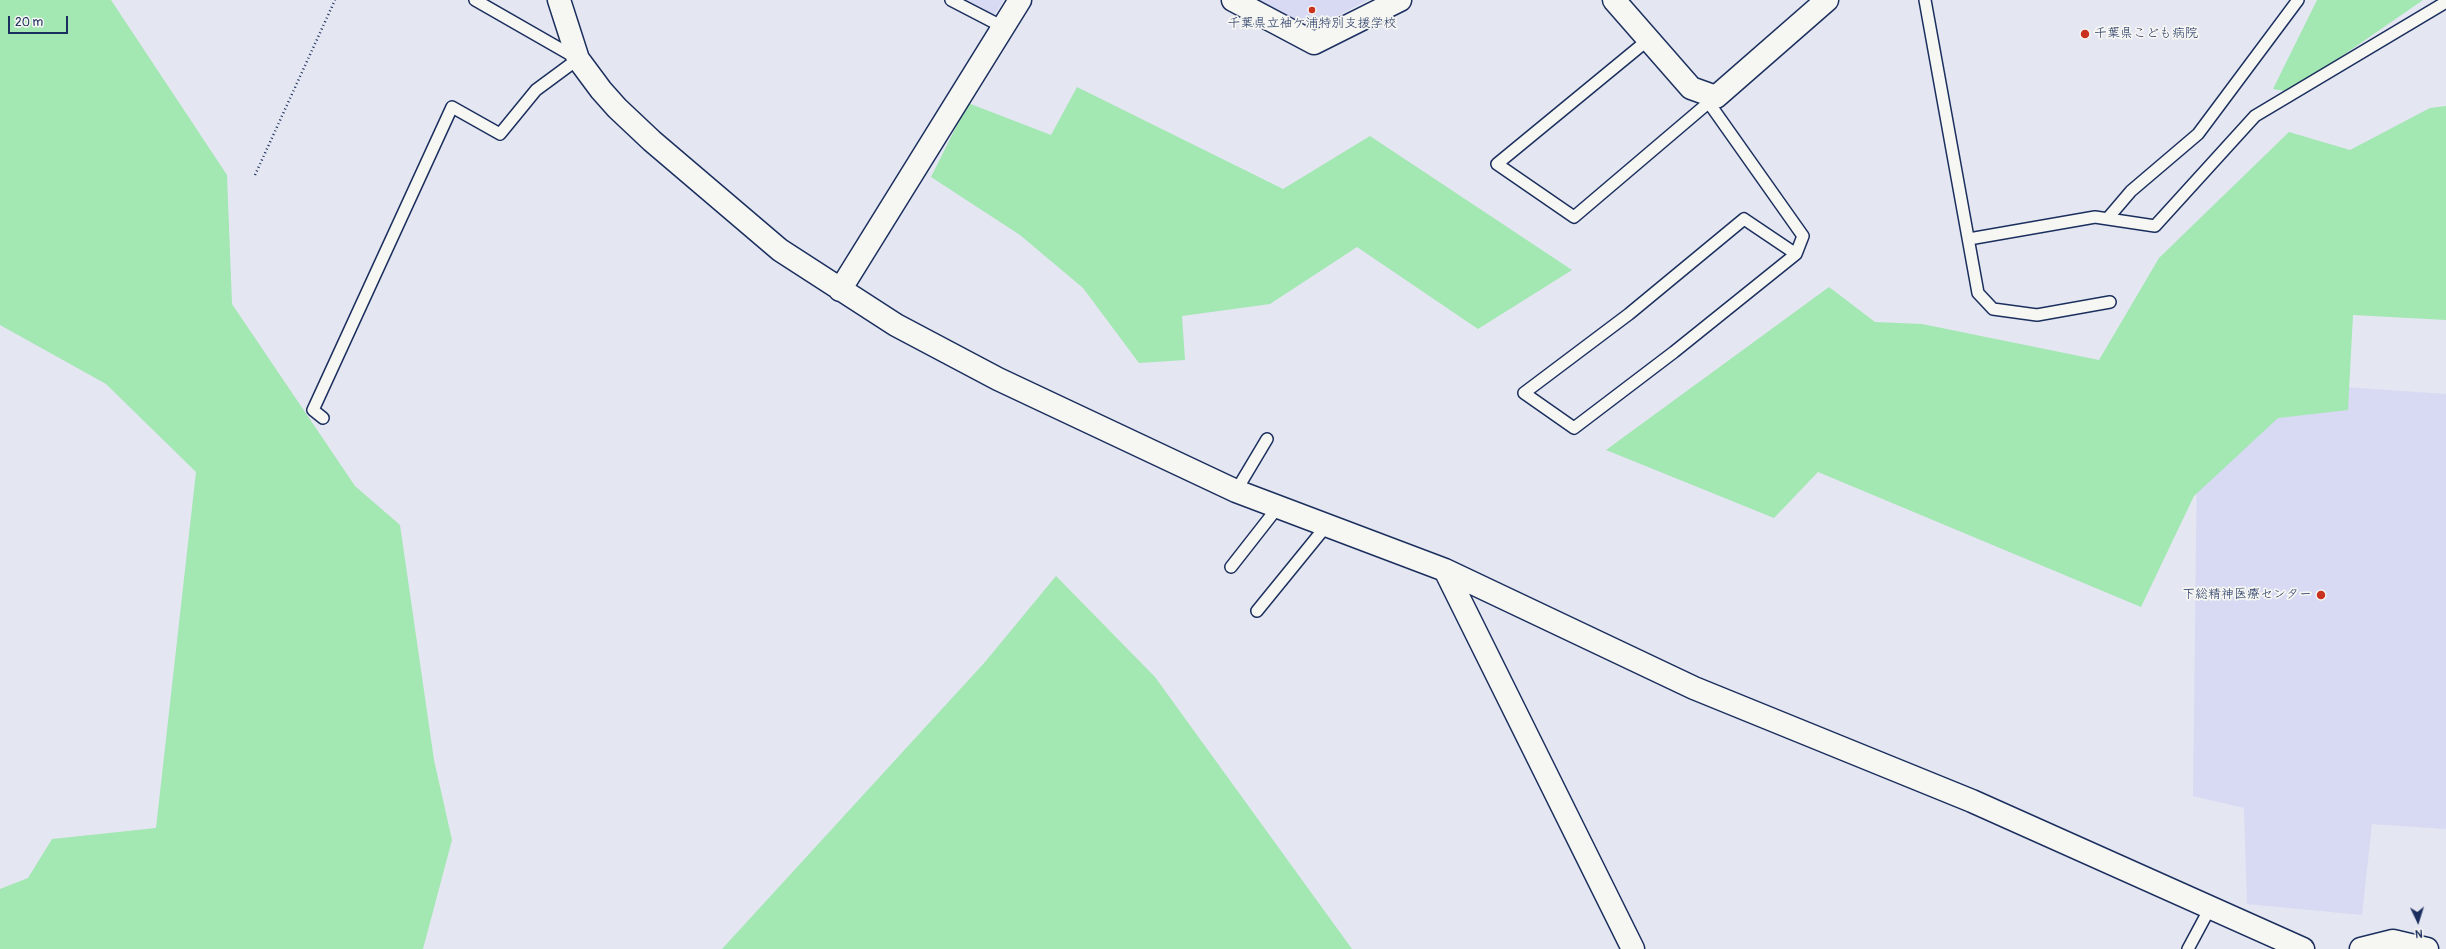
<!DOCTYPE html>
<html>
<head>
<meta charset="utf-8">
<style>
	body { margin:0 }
	#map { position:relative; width:2446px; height:949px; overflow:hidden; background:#e4e6f2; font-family:Pangolin,sans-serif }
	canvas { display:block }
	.north { position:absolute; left:2398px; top:901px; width:40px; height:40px; -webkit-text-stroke:3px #f6f6f2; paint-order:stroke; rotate:176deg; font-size:11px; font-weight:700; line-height:16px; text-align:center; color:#1b2f5e }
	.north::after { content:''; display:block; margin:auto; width:14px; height:18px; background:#1b2f5e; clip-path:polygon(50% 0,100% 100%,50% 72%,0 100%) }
	.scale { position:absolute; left:8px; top:16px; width:60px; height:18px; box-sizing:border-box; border:2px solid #1b2f5e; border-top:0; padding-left:5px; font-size:12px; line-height:14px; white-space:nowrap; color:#1b2f5e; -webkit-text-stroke:3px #f6f6f2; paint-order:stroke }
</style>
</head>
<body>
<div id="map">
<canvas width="2446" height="949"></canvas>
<div class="north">N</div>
<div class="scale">20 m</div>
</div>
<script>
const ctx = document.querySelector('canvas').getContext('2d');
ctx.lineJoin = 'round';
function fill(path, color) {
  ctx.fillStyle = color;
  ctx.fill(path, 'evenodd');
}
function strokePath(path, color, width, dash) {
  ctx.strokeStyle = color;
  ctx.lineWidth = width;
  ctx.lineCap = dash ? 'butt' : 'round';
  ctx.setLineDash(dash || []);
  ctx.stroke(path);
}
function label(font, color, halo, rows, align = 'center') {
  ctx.font = font + ' Pangolin,"Klee One",sans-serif';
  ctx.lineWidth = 3.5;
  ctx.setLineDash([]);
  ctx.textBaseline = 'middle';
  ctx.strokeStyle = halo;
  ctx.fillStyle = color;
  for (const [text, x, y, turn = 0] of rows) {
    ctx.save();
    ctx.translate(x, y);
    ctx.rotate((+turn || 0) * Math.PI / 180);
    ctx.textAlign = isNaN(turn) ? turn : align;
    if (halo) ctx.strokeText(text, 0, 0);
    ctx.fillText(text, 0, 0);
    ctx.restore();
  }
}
fill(new Path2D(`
	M967,0H1004L994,15Z
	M1257,0H1368L1329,20L1299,22Z
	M2198,377L2446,394V829L2372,824L2362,915L2247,904L2244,808L2193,796Z`), '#d7daf2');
fill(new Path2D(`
	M0,0H111L227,175L232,304L355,486L400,525L434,760L452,840L423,949H0V889L28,878L52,839L156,828L196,472L106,384L0,325Z
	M2317,0H2423L2290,92L2273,89Z
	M1077,87L1283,189L1370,136L1572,270L1478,329L1357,247L1270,304L1182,316L1185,360L1139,363L1083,288L1020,235L931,177L968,103L1051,135Z
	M2446,106V320L2353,315L2348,410L2278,418L2194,496L2141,607L1818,472L1774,518L1606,450L1829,287L1875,322L1922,324L2099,360L2159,258L2289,132L2350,150L2430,108Z
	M1056,576L1155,677L1352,949H722L985,662Z`), '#a3e7b2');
const service = new Path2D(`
	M951,0L1003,27
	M1925,0L1978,293L1993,309L2037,315L2110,302
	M1649,39L1497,164L1574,217L1714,98
	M1709,103L1803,236L1796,254L1674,352L1574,428L1524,393L1629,314L1744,219L1796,254
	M2108,218L2131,191L2198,134L2298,0
	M1969,239L2095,217L2155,226L2255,116L2446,2
	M323,418L313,410L452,107L500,134L536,90L578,59L475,0
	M1236,491L1267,439
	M1231,567L1278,507
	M1257,611L1327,525
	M2188,949L2210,908`);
const minor = new Path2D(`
	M559,0L578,59L601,90L617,108L652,141L780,250L896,325L998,379L1236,491L1445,570L1694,688L1972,801L2303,949
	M1233,0L1314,43L1400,0
	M1614,0L1691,88L1716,97L1827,0
	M840,290L1020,0
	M1445,570L1633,949`);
const tertiary = new Path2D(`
	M2361,949L2393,941L2427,949`);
strokePath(service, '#1b2f5e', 14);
strokePath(minor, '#1b2f5e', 25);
strokePath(tertiary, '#1b2f5e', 25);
strokePath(new Path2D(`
	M255,175L335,0`), '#1b2f5e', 2.5, [1, 3]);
strokePath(service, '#f6f6f2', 11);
strokePath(minor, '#f6f6f2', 22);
strokePath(tertiary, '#f6f6f2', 22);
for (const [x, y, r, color] of [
	[1312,10,4,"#c8321e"],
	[2085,34,5,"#c8321e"],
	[2321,595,5,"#c8321e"]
]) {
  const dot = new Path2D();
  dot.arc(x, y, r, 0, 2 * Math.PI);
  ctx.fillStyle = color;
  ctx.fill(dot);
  strokePath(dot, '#f6f6f2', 1.5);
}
label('13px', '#1b2f5e', '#f6f6f2', [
	["千葉県立袖ケ浦特別支援学校",1312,24],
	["千葉県こども病院",2094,34,"left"],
	["下総精神医療センター",2312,595,"right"]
]);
</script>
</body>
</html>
